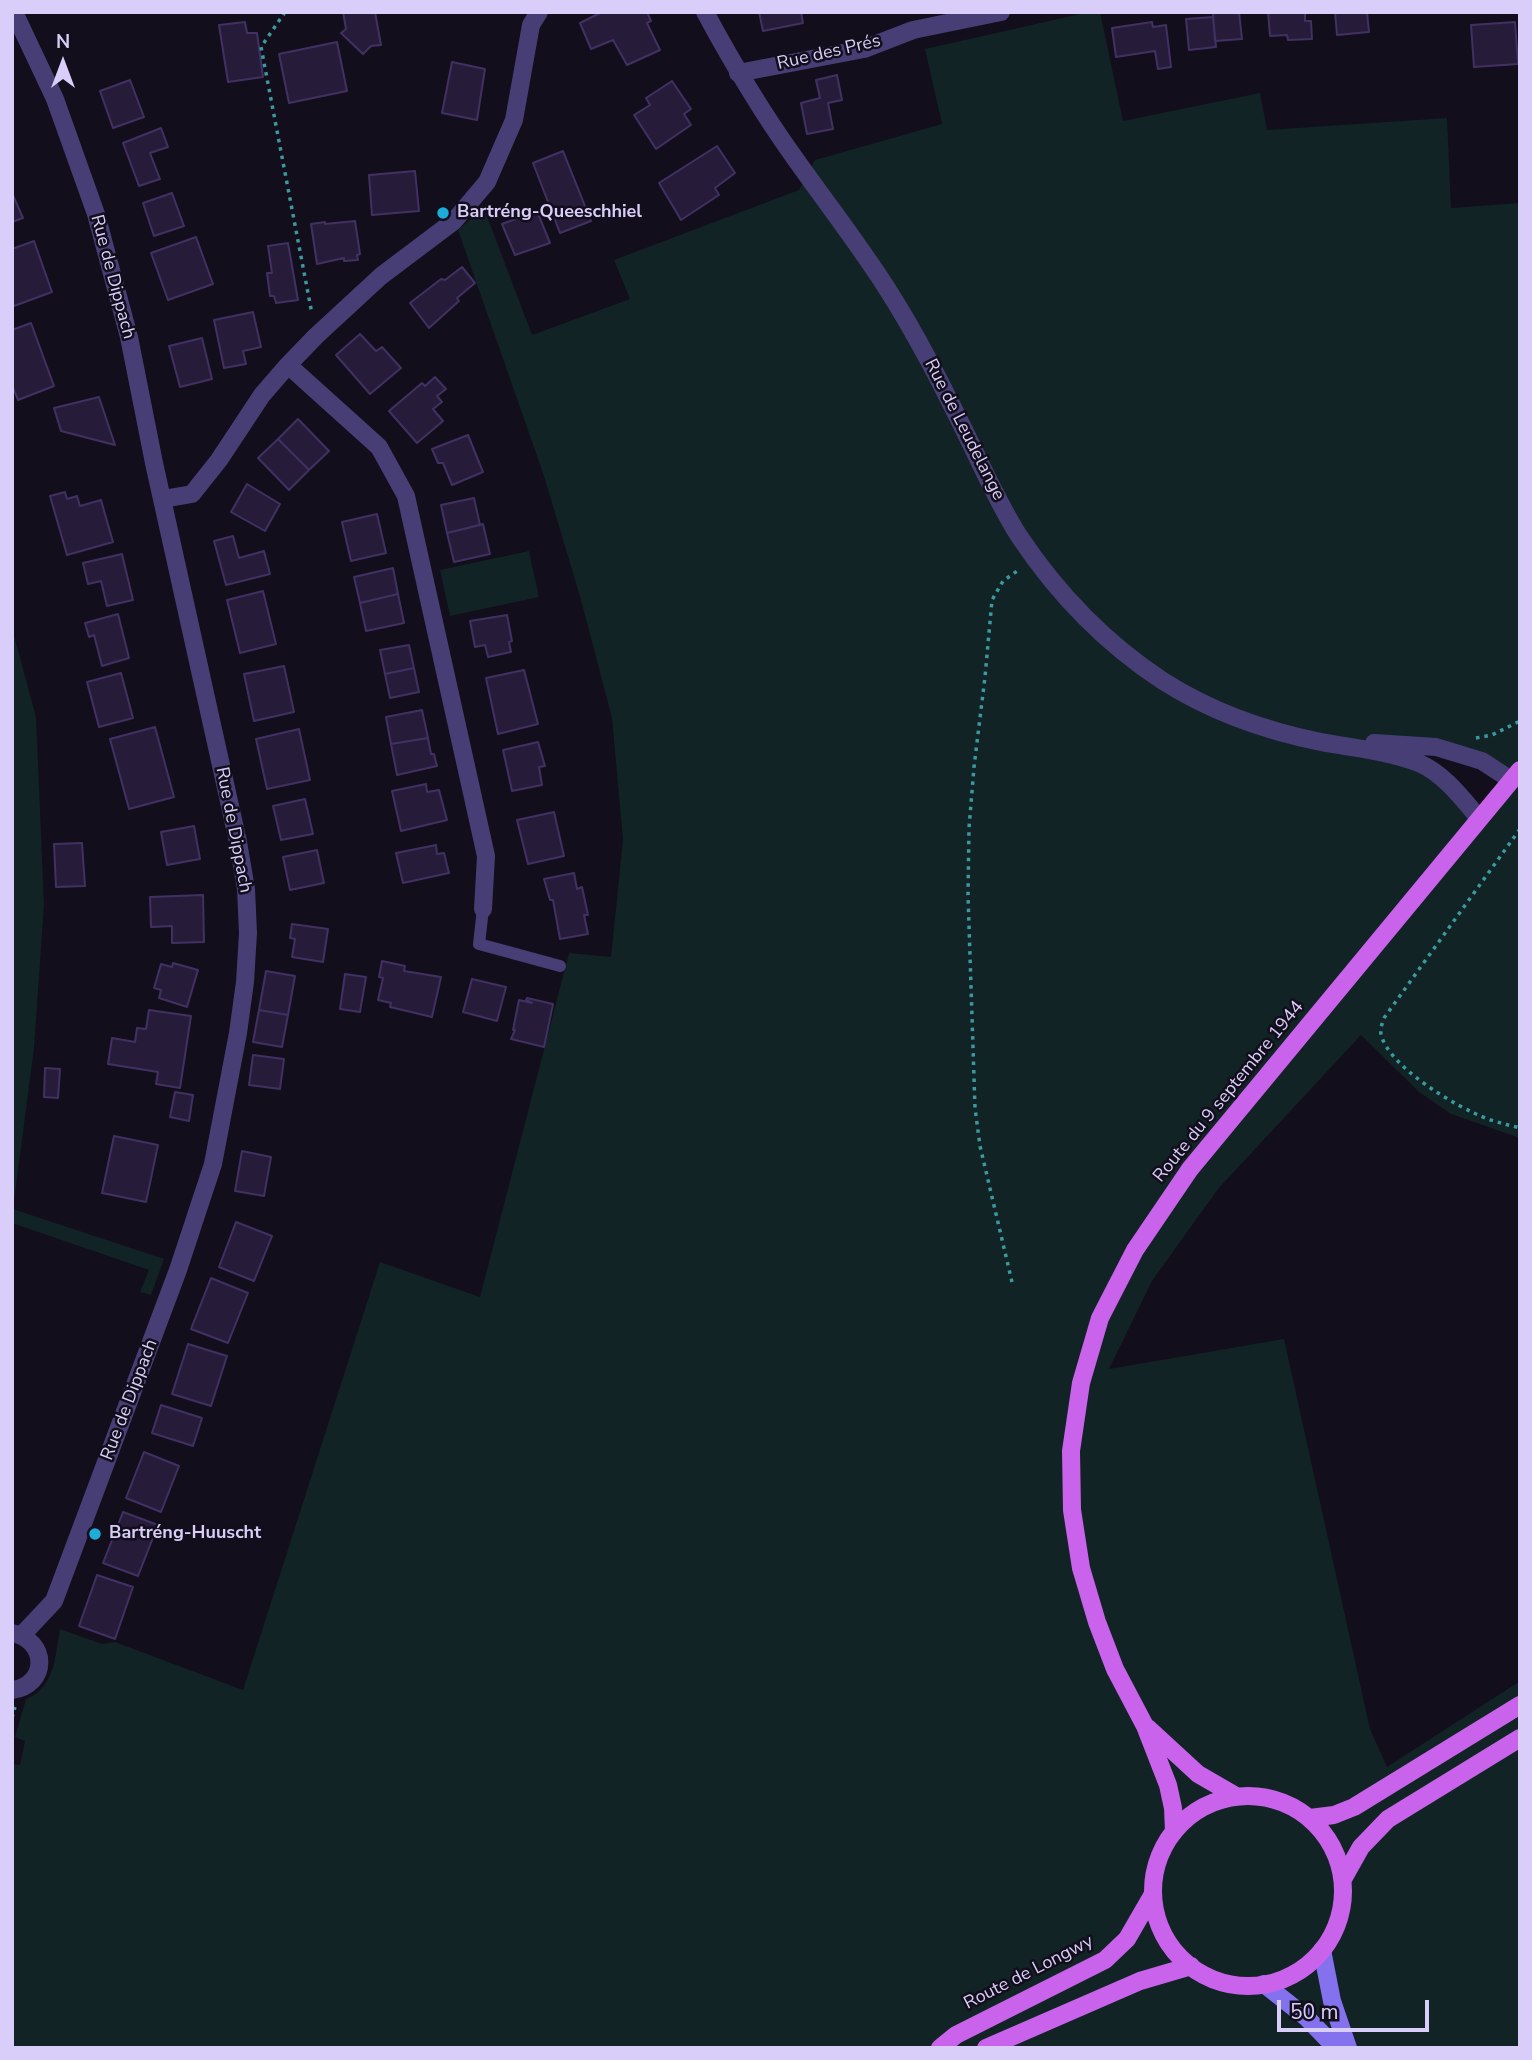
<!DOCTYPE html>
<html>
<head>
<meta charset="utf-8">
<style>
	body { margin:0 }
	#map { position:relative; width:1532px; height:2060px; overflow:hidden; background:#120e1b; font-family:"Nunito Sans",sans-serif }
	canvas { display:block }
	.frame { position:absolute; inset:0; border:14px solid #d9cef9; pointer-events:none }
	.north { position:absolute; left:28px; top:28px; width:70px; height:70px; -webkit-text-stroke:5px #120e1b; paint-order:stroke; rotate:0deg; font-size:19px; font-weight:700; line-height:28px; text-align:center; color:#d9cef9 }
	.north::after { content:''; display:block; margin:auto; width:24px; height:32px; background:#d9cef9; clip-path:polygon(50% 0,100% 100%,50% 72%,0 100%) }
	.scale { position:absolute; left:1277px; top:2000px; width:152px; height:32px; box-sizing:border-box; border:4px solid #d9cef9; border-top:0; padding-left:9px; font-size:21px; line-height:24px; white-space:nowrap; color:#d9cef9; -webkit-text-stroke:5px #120e1b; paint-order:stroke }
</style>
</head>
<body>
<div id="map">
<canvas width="1532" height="2060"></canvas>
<div class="frame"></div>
<div class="north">N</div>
<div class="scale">50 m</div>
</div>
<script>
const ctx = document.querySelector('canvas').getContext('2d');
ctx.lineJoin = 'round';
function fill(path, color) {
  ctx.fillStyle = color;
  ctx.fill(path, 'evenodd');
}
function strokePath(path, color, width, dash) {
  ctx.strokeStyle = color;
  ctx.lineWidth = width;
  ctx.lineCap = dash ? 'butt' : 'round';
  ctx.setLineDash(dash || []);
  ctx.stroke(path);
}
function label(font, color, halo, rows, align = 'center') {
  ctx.font = font + ' "Nunito Sans",sans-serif';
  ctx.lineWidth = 5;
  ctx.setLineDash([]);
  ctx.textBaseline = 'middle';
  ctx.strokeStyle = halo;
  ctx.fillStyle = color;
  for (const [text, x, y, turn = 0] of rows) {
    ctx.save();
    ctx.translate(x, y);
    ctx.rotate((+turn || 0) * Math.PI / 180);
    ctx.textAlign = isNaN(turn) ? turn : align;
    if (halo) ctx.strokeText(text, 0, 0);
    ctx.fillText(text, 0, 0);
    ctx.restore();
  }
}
fill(new Path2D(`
	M1089,12H1100L1123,121L1260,93L1267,130L1447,118L1451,208L1520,203V1138L1451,1114L1419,1092L1361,1035L1218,1189L1152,1281L1109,1369L1284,1339L1370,1729L1387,1767L1520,1681V2048H12V1764L20,1765L25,1741L15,1737L26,1699C55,1687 55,1657 60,1629L102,1644L115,1642L243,1690L380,1262L480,1297L569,953L611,957L623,840L612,718L581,600L544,476L458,230L484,208L532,335L630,299L614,260L799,190L815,160L942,124L925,49ZM1436,747L1511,780L1479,818L1450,785L1388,754Z
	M529,551L539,597L450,616L440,570Z
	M12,628L36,717L44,905L34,1048L13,1209L164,1259L151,1295L140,1292L149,1270L12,1223Z`), '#112325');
const building = new Path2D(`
	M343,12H375L381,45L371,46L363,54L341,33L346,29Z
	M647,12L651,21L647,23L660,50L627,65L613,40L591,49L580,23L602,12Z
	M759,12H801L803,23L763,31Z
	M1239,12L1242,39L1215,41L1213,13Z
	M1268,12H1305V21H1311L1312,39L1288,40L1287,35L1270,36Z
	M1335,12H1367L1369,32L1337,35Z
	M1213,17L1216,47L1189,50L1186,19Z
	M245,22L247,33H257L263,77L228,82L219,25Z
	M1152,22L1153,27L1166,25L1171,67L1158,69L1155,51L1116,57L1112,28Z
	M1515,22L1518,64L1474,67L1471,25Z
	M337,42L347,91L289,103L279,54Z
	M452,62L485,69L477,120L442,113Z
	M837,75L842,100L828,103L833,129L807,134L801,103L820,98L816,80Z
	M130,80L144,117L113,128L100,91Z
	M672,81L691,109L684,114L691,125L656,149L634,115L650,105L646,98Z
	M161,128L168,147L150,153L160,179L139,186L123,143Z
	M717,146L735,173L715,188L719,195L681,220L659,183Z
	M563,151L591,221L560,233L533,163Z
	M415,171L419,211L372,215L369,175Z
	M12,193L23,218L12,222Z
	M172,193L184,226L154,236L143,203Z
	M537,211L550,243L515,255L502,224Z
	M355,221L360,254L357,255L358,260L344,261V258L317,264L311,224L325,222V224Z
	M196,237L213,284L168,300L151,253Z
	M34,241L52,292L14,306L12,301V249Z
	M288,243L298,300L276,303L274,296H270L267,273H272L268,246Z
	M462,267L475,283L457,298L459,301L429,328L410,303L441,279L445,280Z
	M253,312L261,347L243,351L246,364L224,368L214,320Z
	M31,323L54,386L18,400L12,385V330Z
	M360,334L376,351L382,347L401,368L370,394L336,355Z
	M202,338L212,379L180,387L169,346Z
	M435,377L446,389L437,396L442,402L433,409L443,421L417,443L389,411L422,383L425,386Z
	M99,397L115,445L61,431L54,408Z
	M298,419L329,451L309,470L278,439Z
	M468,435L483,472L452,485L443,463H438L432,449Z
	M278,439L309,470L289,490L258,458Z
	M247,484L280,504L265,531L231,512Z
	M65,492L67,499L77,496L80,506L101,500L113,542L67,555L50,496Z
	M474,498L480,525L447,533L441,505Z
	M377,514L386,553L351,561L342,522Z
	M483,524L490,554L454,562L447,533Z
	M233,536L239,558L264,551L270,574L226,585L214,541Z
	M122,554L133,600L107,606L101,581L88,584L83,563Z
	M393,568L398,594L360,603L354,577Z
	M263,591L276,644L240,653L227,600Z
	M398,594L404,623L366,631L360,603Z
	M118,614L129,658L102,666L94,635L89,637L85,623Z
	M507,615L512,641L509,642L511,652L488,657L485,645L475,647L470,621Z
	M409,645L414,668L385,674L380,650Z
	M284,666L294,712L254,721L244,674Z
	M414,668L419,692L390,698L385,674Z
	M524,670L538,724L498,734L486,678Z
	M121,673L133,718L99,727L87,682Z
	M422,710L428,738L391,744L386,717Z
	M155,727L174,797L129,809L110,739Z
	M299,729L310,780L267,789L256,739Z
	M428,738L431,754H434L437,766L397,775L391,744Z
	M538,742L545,766L539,767L542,785L512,791L503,750Z
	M426,784L427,792L439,790L447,820L401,831L392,791Z
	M305,799L313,834L281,840L273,806Z
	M554,812L564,856L528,864L517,820Z
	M194,826L200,859L167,865L161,832Z
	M82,843L85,886L56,887L54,844Z
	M436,845L437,854L444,853L449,873L403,883L396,853Z
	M317,850L324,883L290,890L283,857Z
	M574,873L577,889L582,887L588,915H584L588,934L560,939L553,900H550L544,879Z
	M203,895L204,942L172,943V926L151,927L150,897Z
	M292,924L328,929L323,962L292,957L295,939L290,938Z
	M382,961L405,966L404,971L441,977L432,1017L390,1007L391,1003L378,1000L383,978L379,977Z
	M173,963L198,970L187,1007L159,998L161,990L154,988L161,964L172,967Z
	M266,971L295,976L288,1015L259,1010Z
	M345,974L366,977L360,1012L340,1009Z
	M472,979L506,987L497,1021L463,1012Z
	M527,998L553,1004L544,1047L511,1039L515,1030H513L519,1000L532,1003L526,1000Z
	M149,1010L191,1016L180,1088L156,1084L158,1072L108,1064L112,1038L135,1042L137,1028L146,1029Z
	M259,1010L288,1015L282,1047L253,1042Z
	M253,1055L284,1059L280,1089L249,1085Z
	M45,1068L60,1069L58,1098L44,1097Z
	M175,1092L193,1095L189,1121L170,1117Z
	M114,1136L158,1145L146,1202L102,1193Z
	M242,1151L271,1157L264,1196L235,1191Z
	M236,1222L272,1236L254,1281L219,1267Z
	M211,1278L248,1293L228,1343L191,1329Z
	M188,1344L227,1356L211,1406L172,1394Z
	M161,1405L202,1418L193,1446L152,1433Z
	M144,1452L179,1466L161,1512L126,1498Z
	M123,1512L158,1525L138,1576L103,1563Z
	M97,1575L133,1587L115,1639L79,1626Z`);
fill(building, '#261c3a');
strokePath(building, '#413163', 2);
strokePath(new Path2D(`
	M285,12L261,47L312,314
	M1476,738L1492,735L1520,721
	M1520,829L1384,1018C1382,1024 1380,1029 1381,1034C1388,1067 1458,1108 1488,1119C1499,1123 1509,1125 1520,1128
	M1012,1282L980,1146L975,1108L968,895L969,828L974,767L985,677L992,600L1003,581L1020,569
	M12,1718L15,1707`), '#3b99a0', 3.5, [3.5, 5]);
strokePath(new Path2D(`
	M483,909L479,944L560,966`), '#473e75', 12);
strokePath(new Path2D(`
	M14,12L55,99L96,214L129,337L154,463L238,842L246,889L248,933L245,982L238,1033L213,1164L178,1270L54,1601L22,1635
	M738,73L864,49L913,30L1001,12
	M288,365L379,447L406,496L486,856L483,909
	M163,499L192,494L219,460L262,395L288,365L316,336L381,276L454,221L487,182L514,120L531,25L539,12
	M12,1633C48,1640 49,1685 12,1690`), '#473e75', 18);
strokePath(new Path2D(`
	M705,12C732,62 761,111 794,157C825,201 857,242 886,287C918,337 944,389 970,442C985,473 1000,506 1019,536C1057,593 1105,643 1163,681C1210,711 1266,731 1321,742C1353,748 1388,751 1419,763C1444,774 1462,798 1479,818
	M1374,743L1436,747L1482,761L1511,780`), '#473e75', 18);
strokePath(new Path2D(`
	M1322,1950L1332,2001L1348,2048
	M1264,1984L1307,2018L1336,2048`), '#8471ed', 18);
strokePath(new Path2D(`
	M1148,1728L1198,1774L1236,1796
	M1153 1891a95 95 0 1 1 190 0a95 95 0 1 1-190 0Z
	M1310,1818L1334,1815L1354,1807L1520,1705
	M1174,1832L1173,1808L1168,1785L1145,1726L1115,1669L1097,1622L1081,1568L1072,1510L1071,1451L1081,1383L1100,1318L1135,1250L1190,1169L1520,770
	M1343,1879L1361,1847L1388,1819L1520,1738
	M940,2048L956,2035L1105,1960L1127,1939L1153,1894
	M986,2048L1140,1981L1191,1966`), '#ca63eb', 18);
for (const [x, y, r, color] of [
	[443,213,7,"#1bacd8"],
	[95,1534,7,"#1bacd8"]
]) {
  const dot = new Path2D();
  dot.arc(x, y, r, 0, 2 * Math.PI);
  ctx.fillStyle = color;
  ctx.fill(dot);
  strokePath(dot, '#120e1b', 2.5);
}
label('18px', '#d9cef9', '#120e1b', [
	["Rue des Prés",829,53,-13],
	["Rue de Dippach",112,277,75],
	["Rue de Leudelange",964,430,63],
	["Rue de Dippach",233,830,79],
	["Route du 9 septembre 1944",1229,1092,-51],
	["Rue de Dippach",130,1400,-69],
	["Route de Longwy",1029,1973,-27]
]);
label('bold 18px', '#d9cef9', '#120e1b', [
	["Bartréng-Queeschhiel",457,213],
	["Bartréng-Huuscht",109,1534]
], 'left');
</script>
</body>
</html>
